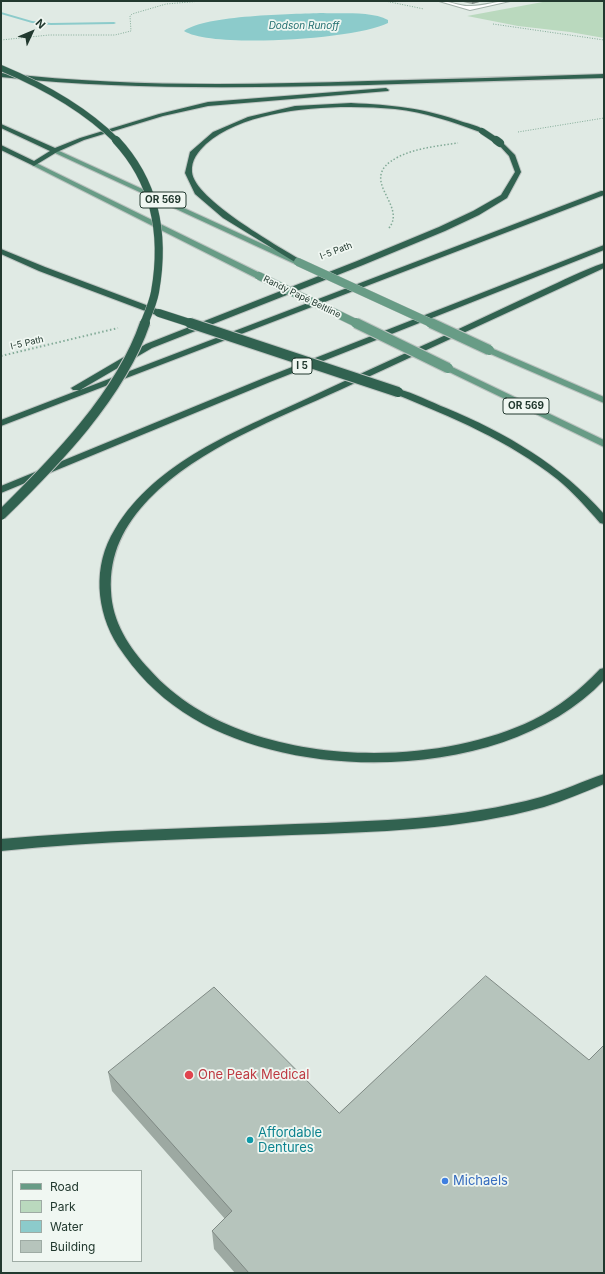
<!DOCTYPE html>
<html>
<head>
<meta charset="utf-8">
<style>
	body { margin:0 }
	#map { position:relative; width:605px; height:1274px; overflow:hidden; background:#e0eae4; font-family:Inter,sans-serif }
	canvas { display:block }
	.frame { position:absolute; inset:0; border:2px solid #22392f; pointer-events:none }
	.legend { position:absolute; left:12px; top:1170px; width:130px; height:92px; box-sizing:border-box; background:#f0f7f2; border:1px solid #9eaba4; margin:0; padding:5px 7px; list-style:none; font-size:12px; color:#22392f }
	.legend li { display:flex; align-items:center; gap:8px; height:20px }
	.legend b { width:20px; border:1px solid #9eaba4 }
	.north { position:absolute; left:12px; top:12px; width:40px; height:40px; -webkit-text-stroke:3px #f0f7f2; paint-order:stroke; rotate:46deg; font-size:11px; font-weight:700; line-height:16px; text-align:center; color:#22392f }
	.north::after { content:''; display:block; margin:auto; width:14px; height:18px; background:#22392f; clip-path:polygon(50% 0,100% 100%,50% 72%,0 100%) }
</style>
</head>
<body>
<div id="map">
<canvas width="605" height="1274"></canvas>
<div class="frame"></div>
<ul class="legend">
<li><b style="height:5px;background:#689c86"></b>Road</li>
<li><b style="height:11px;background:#bad9be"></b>Park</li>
<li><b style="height:11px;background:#8ccbcb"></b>Water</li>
<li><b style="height:11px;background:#b6c4bc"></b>Building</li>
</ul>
<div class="north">N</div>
</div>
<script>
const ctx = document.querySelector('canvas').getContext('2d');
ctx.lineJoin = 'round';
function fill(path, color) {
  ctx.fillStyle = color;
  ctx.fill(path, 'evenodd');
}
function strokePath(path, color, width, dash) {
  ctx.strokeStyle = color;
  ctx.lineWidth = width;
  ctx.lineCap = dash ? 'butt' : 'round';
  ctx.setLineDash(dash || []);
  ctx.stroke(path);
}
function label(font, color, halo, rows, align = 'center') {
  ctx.font = font + ' Inter,sans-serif';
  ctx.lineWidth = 3.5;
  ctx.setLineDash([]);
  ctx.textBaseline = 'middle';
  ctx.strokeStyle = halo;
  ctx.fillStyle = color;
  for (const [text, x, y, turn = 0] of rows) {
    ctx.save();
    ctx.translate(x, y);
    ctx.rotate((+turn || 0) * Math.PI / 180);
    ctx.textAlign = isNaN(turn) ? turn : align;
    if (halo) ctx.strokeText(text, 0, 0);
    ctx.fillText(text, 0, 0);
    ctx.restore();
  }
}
fill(new Path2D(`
	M548,1H604V38L570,32L518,26L467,16Z`), '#bad9be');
fill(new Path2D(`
	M323,13C342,14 372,11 388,20V23C358,39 212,49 184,31C205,15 293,14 323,13Z`), '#8ccbcb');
fill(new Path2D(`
	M1,12L32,21L51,23L114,22L116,23L114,24L51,25L32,23L1,14Z`), '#8ccbcb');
const service = new Path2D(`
	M439,1C450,1 461,7 471,6C484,6 496,1 510,1L470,10Z`);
const primary = new Path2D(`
	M53,150H57L302,262L298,264H295L53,152Z
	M34,162L262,274L263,276L262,278H256L32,165V163Z
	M489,347L604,397V403L486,352L485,350Z
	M448,365L604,440V447L445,370L443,368L445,366Z`);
const motorway = new Path2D(`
	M1,73C123,87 245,85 368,81C446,79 525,77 604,74V78C525,80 446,82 368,85C245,88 123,90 1,77Z
	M386,88L389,90L388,91L208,106L163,116L84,140L57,152L34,166L1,150V145L34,161L50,151L1,128V124L55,148L80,138L159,114L208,102Z
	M351,103C392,105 424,108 463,122C470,124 480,126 485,131L480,132C452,122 425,112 395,109C339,104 250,106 206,144C198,152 191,160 192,172C194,199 278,246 301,260V264H298L223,218L195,194L185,173L190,152L213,132L248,117L295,106Z
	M498,142H502L515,155L521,172L507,198L479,215L445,231L363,265L152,348L80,390L601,191H604V195L1,426V420L79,390H73L71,388L146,344L357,261L439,227L473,211L501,195L515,172L509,156L498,144Z
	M604,245V250L270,382L1,493V486L264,378Z
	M1,249L45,267L162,311L163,313L159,316L156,315L39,271L1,254Z
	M604,263V268C517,308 429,349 342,389C277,419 200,447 149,499C124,525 109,554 111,591C112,621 129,648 150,670C235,766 423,773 533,720C559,707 580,690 600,669L604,668V680C510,781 294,786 183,712C156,694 136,673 118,646C96,611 92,566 115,529C156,461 237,431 306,399C349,379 392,359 435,340C471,323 506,307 542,290C562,281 583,270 604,263Z
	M398,389C414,393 431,402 446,408C506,433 561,465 604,514V524L600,523C587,508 573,492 557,479C509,441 452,417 395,394L393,392Z
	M604,774V784C584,792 564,801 544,807C462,830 376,832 292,835C195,839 98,841 1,851V839C99,830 197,828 295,824C377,821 461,819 541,797C562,791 583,781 604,774Z`);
strokePath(service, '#a3b1aa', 2);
strokePath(primary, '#bdc4c1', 2);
strokePath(motorway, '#bdc4c1', 2);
strokePath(new Path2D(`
	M385,1L424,9
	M493,24L604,40
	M1,40L49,35H115L131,31L130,16L132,14L166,4L202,1
	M518,132L604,118`), '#83ab98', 1, [1, 1.5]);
strokePath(new Path2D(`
	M389,228C408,204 355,179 398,157C416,148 438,146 458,143`), '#83ab98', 1.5, [1.5, 2]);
strokePath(new Path2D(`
	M1,356L118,328`), '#83ab98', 2, [1.5, 2.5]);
fill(service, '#fff');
fill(primary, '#689c86');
fill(motorway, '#316250');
const primaryBridgeFar1 = new Path2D(`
	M298,262L433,324
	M259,276L358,324`);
const primaryBridge = new Path2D(`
	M356,323L448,368
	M431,323L489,350`);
const motorwayBridgeFar2 = new Path2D(`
	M1,68C44,86 84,108 117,141
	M482,131L497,141`);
const motorwayBridgeFar1 = new Path2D(`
	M116,140C156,183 165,236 155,292C153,303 148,314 144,324
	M496,140L500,143
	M159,313L193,324`);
const motorwayBridge = new Path2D(`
	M190,323L398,392
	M1,515C55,462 120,396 145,323`);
strokePath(primaryBridgeFar1, '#bdc4c1', 9, []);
strokePath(primaryBridge, '#bdc4c1', 12, []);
strokePath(motorwayBridgeFar2, '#bdc4c1', 7, []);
strokePath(motorwayBridgeFar1, '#bdc4c1', 9, []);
strokePath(motorwayBridge, '#bdc4c1', 12, []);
strokePath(primaryBridgeFar1, '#689c86', 8);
strokePath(primaryBridge, '#689c86', 10);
strokePath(motorwayBridgeFar2, '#316250', 6);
strokePath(motorwayBridgeFar1, '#316250', 8);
strokePath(motorwayBridge, '#316250', 10);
fill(new Path2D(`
	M459,1H483L472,4Z
	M108,1072L339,1113L604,1273H235L214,1249L212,1231L225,1219L112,1091Z`), '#9da9a2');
fill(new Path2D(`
	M472,1H483L472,4Z`), '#7f8984');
const building = new Path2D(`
	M486,976L589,1060L604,1045V1273H249L212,1231L232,1211L108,1072L214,987L339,1113Z`);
fill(building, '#b6c4bc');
strokePath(building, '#7f8984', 1);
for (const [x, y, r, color] of [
	[189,1075,5,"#e0444e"],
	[250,1140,4,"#0f9aa8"],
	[445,1181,4,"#3f7fe0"]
]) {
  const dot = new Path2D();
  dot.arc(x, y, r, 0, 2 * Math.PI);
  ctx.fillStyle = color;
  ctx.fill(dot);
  strokePath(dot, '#f0f7f2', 1.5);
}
label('9px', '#22392f', '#f0f7f2', [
	["I-5 Path",336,251,-21],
	["Randy Papé Beltline",302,297,26],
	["I-5 Path",27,343,-13]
]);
label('italic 10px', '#226e6f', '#f0f7f2', [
	["Dodson Runoff",304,26]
]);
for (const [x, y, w] of [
	[163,200,46],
	[302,366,20],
	[526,406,46]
]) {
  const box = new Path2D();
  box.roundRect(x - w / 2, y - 8, w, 16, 3);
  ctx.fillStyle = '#f0f7f2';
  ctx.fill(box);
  strokePath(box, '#22392f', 1);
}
label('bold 10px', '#22392f', null, [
	["OR 569",163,200],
	["I 5",302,366],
	["OR 569",526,406]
]);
label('13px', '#be3a42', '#f0f7f2', [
	["One Peak Medical",198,1075]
], 'left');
label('13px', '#0d838f', '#f0f7f2', [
	["Affordable",258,1133],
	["Dentures",258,1148]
], 'left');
label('13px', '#366cbe', '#f0f7f2', [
	["Michaels",453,1181]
], 'left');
</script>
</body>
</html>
